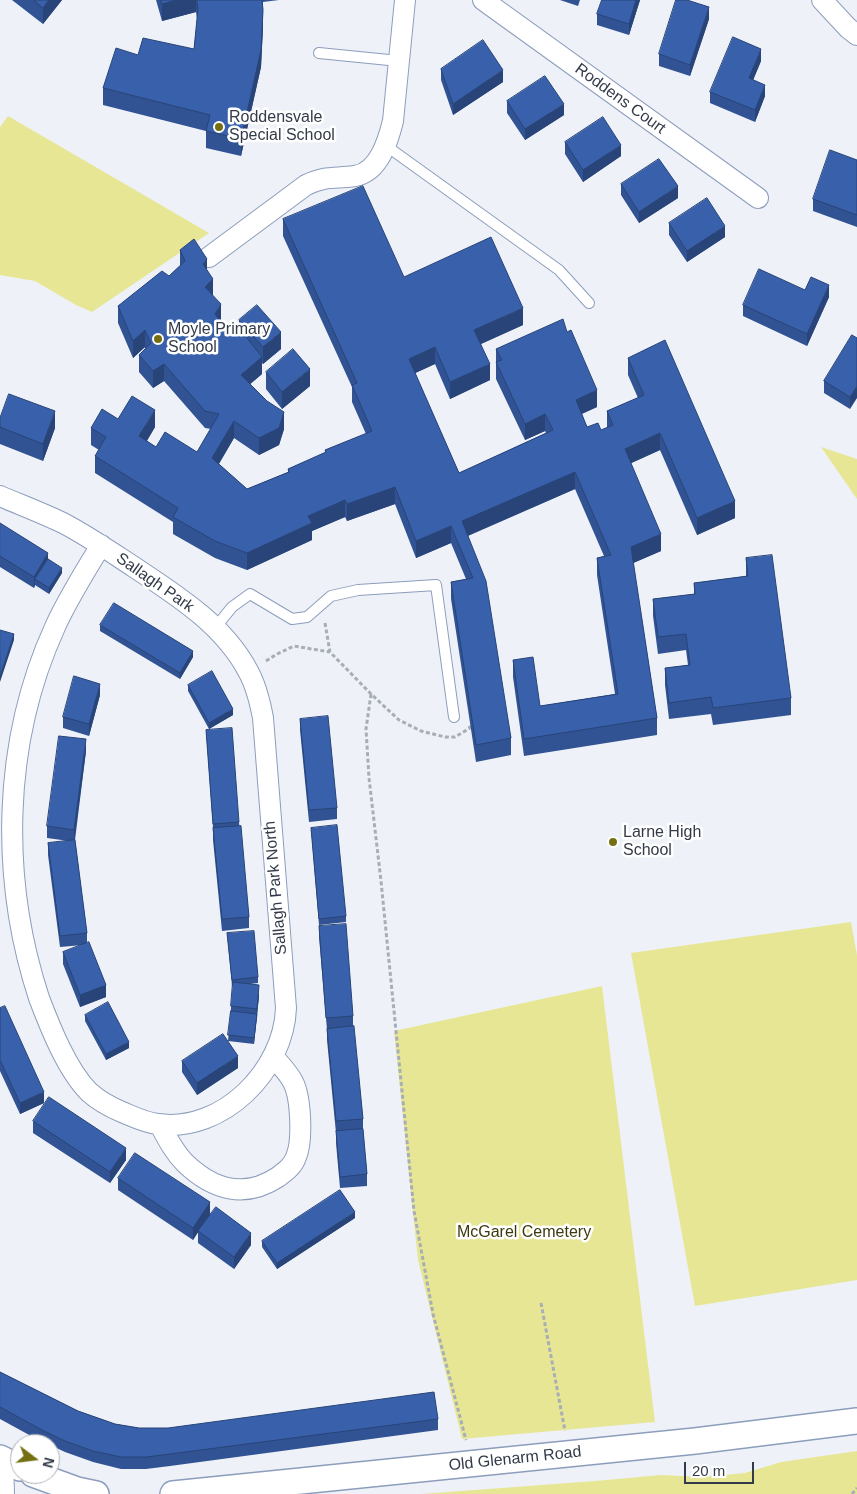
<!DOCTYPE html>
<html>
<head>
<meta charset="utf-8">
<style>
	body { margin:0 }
	#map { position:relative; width:857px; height:1494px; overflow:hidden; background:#eef2f8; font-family:Helvetica,sans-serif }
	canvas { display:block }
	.north { position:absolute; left:10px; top:1434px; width:50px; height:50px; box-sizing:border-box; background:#fff; border:1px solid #adb1b6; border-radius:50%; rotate:105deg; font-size:14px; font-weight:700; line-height:20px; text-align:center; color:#333b48 }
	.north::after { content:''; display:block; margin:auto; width:18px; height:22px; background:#747012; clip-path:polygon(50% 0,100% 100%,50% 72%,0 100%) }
	.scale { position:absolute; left:684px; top:1462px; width:70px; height:22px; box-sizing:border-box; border:2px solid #333b48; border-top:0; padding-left:6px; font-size:15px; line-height:18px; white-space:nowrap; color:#333b48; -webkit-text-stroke:4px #fff; paint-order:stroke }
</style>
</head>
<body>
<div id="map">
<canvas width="857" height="1494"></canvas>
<div class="north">N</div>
<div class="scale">20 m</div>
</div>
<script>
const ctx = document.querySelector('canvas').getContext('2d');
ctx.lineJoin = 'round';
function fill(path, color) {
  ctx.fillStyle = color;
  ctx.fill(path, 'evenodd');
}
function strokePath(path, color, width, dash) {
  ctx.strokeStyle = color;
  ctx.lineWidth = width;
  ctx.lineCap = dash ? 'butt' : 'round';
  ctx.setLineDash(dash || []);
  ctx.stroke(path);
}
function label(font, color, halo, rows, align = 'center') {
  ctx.font = font + ' Helvetica,sans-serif';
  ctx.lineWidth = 5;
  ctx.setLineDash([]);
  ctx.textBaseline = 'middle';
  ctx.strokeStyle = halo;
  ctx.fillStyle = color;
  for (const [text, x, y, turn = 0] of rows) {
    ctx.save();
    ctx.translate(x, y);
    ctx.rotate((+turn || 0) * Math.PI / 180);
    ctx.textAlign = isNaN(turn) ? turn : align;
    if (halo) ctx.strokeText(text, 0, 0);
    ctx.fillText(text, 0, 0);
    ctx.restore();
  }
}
fill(new Path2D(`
	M8,116L209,233L92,312L76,305L35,281L0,275V127Z
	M821,447L857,459V499Z
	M851,922L857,955V1280L695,1306L631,953Z
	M602,986L655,1422L462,1439L418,1260L394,1031Z
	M857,1451V1494H421L595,1481L661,1475L702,1477L745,1473L781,1462Z`), '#e7e694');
const service = new Path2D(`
	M319,53L399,61
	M385,145L559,270L589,303
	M215,628L232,607L250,594L292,619L307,617L331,596L358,590L436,585L454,717`);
const minor = new Path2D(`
	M483,0L758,198
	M822,0L848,28L857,35
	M209,257L306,185C327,175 335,179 355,176C379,172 388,141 393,121L405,0
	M0,496C21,505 42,513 63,523C88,536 111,552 134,567C176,595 223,624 248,671C256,685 260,702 263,718L286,1008C284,1070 223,1133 158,1124C146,1123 134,1117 122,1112C110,1107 99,1101 89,1092C67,1070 50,1027 39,998C0,879 2,743 55,627C68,598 85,572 101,545
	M160,1125C167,1138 174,1152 185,1163C213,1190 245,1199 278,1177C286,1171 293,1166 296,1157C303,1141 301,1097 293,1082C288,1072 280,1065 274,1057
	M3,1459L4,1494`);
const tertiary = new Path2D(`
	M0,1458L20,1468
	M33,1474L77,1490L96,1494
	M173,1494L695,1441L857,1421`);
strokePath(service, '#8c9dbc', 12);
strokePath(minor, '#8c9dbc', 22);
strokePath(tertiary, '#8c9dbc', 28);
strokePath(new Path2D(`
	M325,623L330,652L371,694L399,720L421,731L445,737H455L470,728L469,725
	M266,661L277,654L294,646L330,652
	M371,694L366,729L369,778L381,881L414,1211L433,1314L466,1440
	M541,1303L565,1431
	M852,1494L857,1488`), '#a8aeb6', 3, [4, 2.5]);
strokePath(service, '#fff', 10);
strokePath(minor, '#fff', 20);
strokePath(tertiary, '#fff', 25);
fill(new Path2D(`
	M12,0H62L43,24Z
	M156,0H279L263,2V27L261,67L241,156L206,148V131L103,105V88L138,55L194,49L197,19L196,12L162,21Z
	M560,0H580L578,6Z
	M602,0H640L629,35L597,25V14Z
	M709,19L690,76L659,66V54Z
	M761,61L753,80L765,96L755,122L710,103V92Z
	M441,69L503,82L453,115L441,80Z
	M507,101L564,115L525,140L507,113Z
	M565,142L621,156L583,182L565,154Z
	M857,160V227L813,211V199Z
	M621,184L678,198L639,223L621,195Z
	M283,219L404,277L523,325L481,344L490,380L450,399L435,364L415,373L459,473L546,433L545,431L525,440L496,379V349L567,332L597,407L582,414L587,427L601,430L607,428V411L638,398L628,375V358L735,518L697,535L660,450L631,463L661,551L633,563L657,718V735L524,756L513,677V660L540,706L615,694L597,575V558L604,556L575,489L468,536L511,738V755L476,762L451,599V582L466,579L451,543L416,558L395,504L347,521L345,517L312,531V540L247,570L215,558L173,534V522L95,473V456L99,450L91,445V428L118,419L155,427L147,441L156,447L197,452L211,429L205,428L164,381L153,388L139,372V355L145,349V347L133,358L118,323V306L169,276L180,266V250L207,270L213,296L221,322L228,332L239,333V320L281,349L263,364L262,363V374L250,384L284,429L279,445L259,455L234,438L219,464L247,489L288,472V469L325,453V450L366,434L352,402V387L283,236Z
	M669,223L725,237L687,262L669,235Z
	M805,290L829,297L807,346L743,316V305Z
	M852,335L850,409L824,393V381Z
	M266,372L310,386L282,409L266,389Z
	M0,418L55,428L43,461L0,444Z
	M0,523L48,559L62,573L49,594L35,585L34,588L0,567Z
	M746,558L791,698V715L713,725L711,714L669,719L665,685V668L688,665L686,650L658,654L653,616V599L694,594V583L746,576Z
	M100,625L193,657L180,679L100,631Z
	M188,685L233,715L209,729L188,691Z
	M100,695L89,736L63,728V717Z
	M300,719L337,808V819L309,822L300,730Z
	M206,730L239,822L249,917V928L222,931L213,840V828Z
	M86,751L75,840L87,933V943L106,997L80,1007L63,964V952L83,945L60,947L48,855V843L69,841L47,838V826Z
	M311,828L346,916V922L319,925Z
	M319,926L353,1016V1026L363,1119V1129L367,1174V1186L340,1188L336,1143V1133L327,1040V1030L319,937Z
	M227,933L258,977V983L250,984L259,996L254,1044L228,1041L233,986H232Z
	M0,1008L44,1103L20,1114L0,1071Z
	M85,1015L129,1048L106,1060L85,1021Z
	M182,1061L238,1068L197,1095L182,1072Z
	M33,1121L126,1160L110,1183L33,1133Z
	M118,1178L210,1214L251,1245L234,1269L198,1243V1232L193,1240L118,1190Z
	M355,1218L277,1269L262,1247V1241Z
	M0,1372L78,1411L115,1424L139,1428H168L438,1419V1430L170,1466L146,1469H121L93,1462L65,1452L50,1445V1444H47L42,1442L0,1419Z`), '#315393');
fill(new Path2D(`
	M49,0H62L43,24V8Z
	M177,0H196V12L162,21V4Z
	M636,0H640L629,35V24Z
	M709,7V19L690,76V65Z
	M263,10V27L261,67L241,156V139Z
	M761,49V61L749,90V78Z
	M503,70V82L453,115V104Z
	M765,85V96L755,122V110Z
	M564,104V115L525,140V129Z
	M621,145V156L583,182V170Z
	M678,186V198L639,223V212Z
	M725,226V237L687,262V251Z
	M207,259V276L203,264Z
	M213,279V295L205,304V287Z
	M829,285V297L807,346V334Z
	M221,304V321L215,331V314Z
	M523,308V325L474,347V330Z
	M145,330V347L133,358V341Z
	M281,332V349L263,364V347Z
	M435,347V364L409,376V359Z
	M262,357V374L241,392V375Z
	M164,364V381L153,388V371Z
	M490,364V380L450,399V382Z
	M310,369V386L282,409V392Z
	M857,386V398L850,409V397Z
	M597,390V407L576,416V400Z
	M155,410V427L139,453V436Z
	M55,411V428L43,461V444Z
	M284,412V429L279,445L259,455V438Z
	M545,414V431L525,440V424Z
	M234,421V438L212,475V458Z
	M660,433V450L625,466V449Z
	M575,472V489L462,538V521Z
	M395,487V504L347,521V504Z
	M345,500V517L312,531V540L247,570V553L308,516Z
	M735,501V518L697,535V518Z
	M451,526V543L416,558V541Z
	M661,534V551L631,564V547Z
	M48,553V565L35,579V585L34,588V577Z
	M62,568V573L49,594V588Z
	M14,634V640L0,682V676Z
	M193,651V657L180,679V673Z
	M100,684V695L89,736V724Z
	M233,709V715L209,729V723Z
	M86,739V751L74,841V830Z
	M106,985V997L80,1007V995Z
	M259,985V996L254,1044V1038Z
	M129,1042V1048L106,1060V1054Z
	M238,1056V1068L197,1095V1083Z
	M44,1092V1103L20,1114V1103Z
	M126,1148V1160L110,1183V1172Z
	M210,1202V1214L193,1240V1228Z
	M355,1212V1218L277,1269V1263Z
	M251,1233V1245L234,1269V1257Z`), '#284478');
const building = new Path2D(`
	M34,0H49L43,8Z
	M161,0H177L162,4Z
	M197,0H262L263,10L261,50L241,139L206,131L210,115L103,88L116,48L138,55L143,38L194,49L198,9Z
	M602,0H636L629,24L597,14Z
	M676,0H687L709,7L690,65L659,54Z
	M733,37L761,49L749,78L765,85L755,110L710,92Z
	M483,40L503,70L453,104L441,69Z
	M545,76L564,104L525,129L507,101Z
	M603,117L621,145L583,170L565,142Z
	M830,150L857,160V215L813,199Z
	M659,159L678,186L639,212L621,184Z
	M363,186L404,277L491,237L523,308L474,330L490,364L450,382L435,347L409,359L459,473L553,430L545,414L525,424L496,362L502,360L496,349L563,319L567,332L571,330L597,390L576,400L587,427L598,423L601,430L613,425L607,411L644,395L628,358L665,340L735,501L697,518L660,433L625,449L661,534L631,547L657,718L524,739L513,660L533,657L540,706L618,694L597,558L611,555L575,472L462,521L486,581L511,738L476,745L451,582L473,578L451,526L416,541L395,487L347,504L345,500L308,516L312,523L247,553L215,541L173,517L178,508L95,456L106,437L91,428L102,409L118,419L132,396L155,410L139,436L156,447L165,432L197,452L219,414L205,411L164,364L153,371L139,355L151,343L145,330L133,341L118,306L162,271L169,276L185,261L180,250L194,239L207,259L203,264L213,279L205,287L221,304L215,314L228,332L243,333L262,357L241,375L267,401L284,412L279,428L259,438L234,421L212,458L247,489L289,472L288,469L326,452L325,450L372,431L352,385L357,383L283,219Z
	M707,198L725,226L687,251L669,223Z
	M759,269L805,290L811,277L829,285L807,334L743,305Z
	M257,305L281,332L263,347L239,320Z
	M852,335L857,338V386L850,397L824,381Z
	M293,349L310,369L282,392L266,372Z
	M9,394L55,411L43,444L0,427V418Z
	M0,523L48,553L34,577L0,556Z
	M772,555L791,698L713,708L711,697L669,703L665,668L690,665L686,634L658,637L653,599L695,594L694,583L748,576L746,558Z
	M48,559L62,568L49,588L35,579Z
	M114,603L193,651L180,673L100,625Z
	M0,630L14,634L0,676Z
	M212,671L233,709L209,723L188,685Z
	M74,676L100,684L89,724L63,717Z
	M328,716L337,808L309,810L300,719Z
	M232,728L239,822L213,824L206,730Z
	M59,736L86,739L74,830L47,826Z
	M337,825L346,916L319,919L311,828Z
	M241,826L249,917L222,919L213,828Z
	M75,840L87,933L60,936L48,843Z
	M346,924L353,1016L326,1018L319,926Z
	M254,931L258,977L232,980L227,933Z
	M89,942L106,985L80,995L63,952Z
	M233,982L259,985L257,1009L231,1006Z
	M108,1002L129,1042L106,1054L85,1015Z
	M5,1006L44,1092L20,1103L0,1060V1008Z
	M231,1011L257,1014L254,1038L228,1035Z
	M354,1026L363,1119L336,1121L327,1029Z
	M223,1034L238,1056L197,1083L182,1061Z
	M49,1097L126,1148L110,1172L33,1121Z
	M363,1129L367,1174L340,1177L336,1131Z
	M135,1153L210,1202L193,1228L118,1178Z
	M340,1190L355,1212L277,1263L262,1241Z
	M216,1207L251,1233L234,1257L198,1231Z
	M0,1372L78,1411L115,1424L139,1428H168L434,1392L438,1419L170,1454L146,1457H121L93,1451L65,1441L42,1430L0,1407Z`);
fill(building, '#3961ab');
strokePath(building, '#284478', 1);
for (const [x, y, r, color] of [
	[219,127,5,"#747012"],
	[158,339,5,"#747012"],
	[613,842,5,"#747012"]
]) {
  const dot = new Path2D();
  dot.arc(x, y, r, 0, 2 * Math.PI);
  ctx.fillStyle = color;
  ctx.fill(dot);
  strokePath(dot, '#fff', 2);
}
label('16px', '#333b48', '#fff', [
	["Roddens Court",620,99,36],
	["Sallagh Park",155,583,35],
	["Sallagh Park North",276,888,-95],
	["Old Glenarm Road",515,1459,-6]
]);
label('16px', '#333b48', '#fff', [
	["Roddensvale",229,118],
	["Special School",229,136],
	["Moyle Primary",168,330],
	["School",168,348],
	["Larne High",623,833],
	["School",623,851]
], 'left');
label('16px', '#3b390d', '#fff', [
	["McGarel Cemetery",524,1233]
]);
</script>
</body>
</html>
